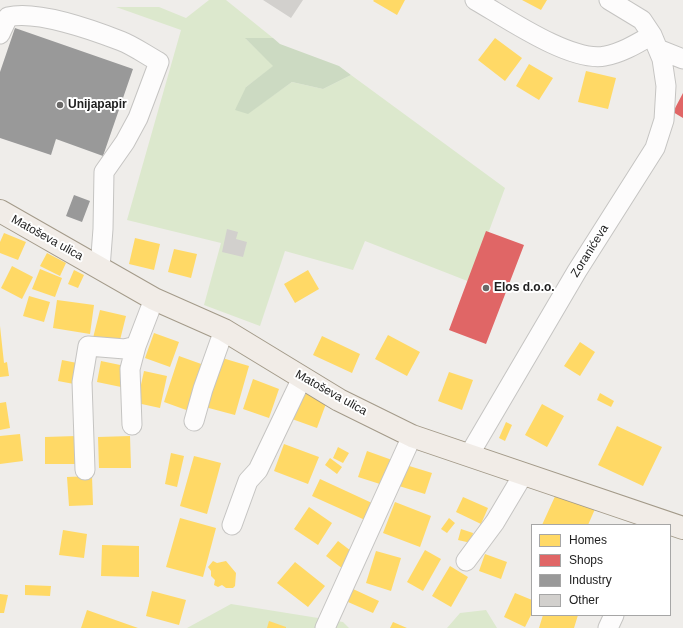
<!DOCTYPE html>
<html>
<head>
<meta charset="utf-8">
<style>
	body { margin:0 }
	#map { position:relative; width:683px; height:628px; overflow:hidden; background:#efedea; font-family:Helvetica,sans-serif }
	canvas { display:block }
	.legend { position:absolute; left:531px; top:524px; width:140px; height:92px; box-sizing:border-box; background:#fff; border:1px solid #a6a6a6; margin:0; padding:5px 7px; list-style:none; font-size:12px; color:#212121 }
	.legend li { display:flex; align-items:center; gap:8px; height:20px }
	.legend b { width:20px; border:1px solid #a6a6a6 }
</style>
</head>
<body>
<div id="map">
<canvas width="683" height="628"></canvas>
<ul class="legend">
<li><b style="height:11px;background:#ffd966"></b>Homes</li>
<li><b style="height:11px;background:#e06666"></b>Shops</li>
<li><b style="height:11px;background:#999"></b>Industry</li>
<li><b style="height:11px;background:#d2d0cd"></b>Other</li>
</ul>
</div>
<script>
const ctx = document.querySelector('canvas').getContext('2d');
ctx.lineJoin = 'round';
function fill(path, color) {
  ctx.fillStyle = color;
  ctx.fill(path, 'evenodd');
}
function strokePath(path, color, width, dash) {
  ctx.strokeStyle = color;
  ctx.lineWidth = width;
  ctx.lineCap = dash ? 'butt' : 'round';
  ctx.setLineDash(dash || []);
  ctx.stroke(path);
}
function label(font, color, halo, rows, align = 'center') {
  ctx.font = font + ' Helvetica,sans-serif';
  ctx.lineWidth = 4;
  ctx.setLineDash([]);
  ctx.textBaseline = 'middle';
  ctx.strokeStyle = halo;
  ctx.fillStyle = color;
  for (const [text, x, y, turn = 0] of rows) {
    ctx.save();
    ctx.translate(x, y);
    ctx.rotate((+turn || 0) * Math.PI / 180);
    ctx.textAlign = isNaN(turn) ? turn : align;
    if (halo) ctx.strokeText(text, 0, 0);
    ctx.fillText(text, 0, 0);
    ctx.restore();
  }
}
fill(new Path2D(`
	M209,0H226L273,38L246,39L274,66L246,87L248,113L292,82L323,89L351,75L505,188L470,282L365,241L353,270L285,251L260,326L204,305L221,243L127,220L181,30L116,7H159L186,18Z
	M231,604L343,622L349,628H187Z
	M486,610L497,628H447L460,613Z`), '#dce8cd');
fill(new Path2D(`
	M245,38H273L280,44L339,66L351,75L323,89L292,82L248,114L235,110L246,87L273,66Z`), '#ccdac2');
fill(new Path2D(`
	M374,0H405L397,15L373,1Z
	M522,0H547L541,10Z
	M495,38L522,58L505,81L478,60Z
	M529,64L553,78L539,100L516,86Z
	M586,71L616,78L608,109L578,102Z
	M4,233L26,242L18,260L0,253V242Z
	M135,238L160,244L154,270L129,264Z
	M174,249L197,254L191,278L168,272Z
	M47,253L66,263L60,276L40,266Z
	M12,266L33,277L22,299L1,288Z
	M40,269L62,278L55,297L32,289Z
	M74,270L84,275L78,288L68,284Z
	M308,270L319,289L295,303L284,284Z
	M29,296L50,302L44,322L23,316Z
	M57,300L94,305L90,334L53,328Z
	M100,310L126,316L119,344L93,338Z
	M0,326L4,363L7,362L9,376L0,377Z
	M154,333L179,342L170,367L145,358Z
	M388,335L420,352L407,376L375,359Z
	M322,336L360,354L352,373L313,355Z
	M580,342L595,352L580,376L564,366Z
	M179,356L204,365L189,411L164,402Z
	M219,357L249,366L235,415L205,407Z
	M62,360L77,363L74,384L58,381Z
	M101,361L125,366L121,387L97,382Z
	M144,371L167,376L160,408L137,403Z
	M449,372L473,380L462,410L438,401Z
	M253,379L279,389L269,418L243,409Z
	M301,392L327,401L317,428L292,419Z
	M600,393L614,401L611,407L597,400Z
	M6,402L10,428L0,430V403Z
	M542,404L564,416L547,447L525,435Z
	M506,422L512,425L505,441L499,438Z
	M617,426L662,447L643,486L598,465Z
	M20,434L23,461L0,464V436Z
	M76,436V464H45V437Z
	M130,436L131,468H99L98,437Z
	M284,444L319,457L308,484L274,471Z
	M338,447L349,453L343,463L333,458Z
	M367,451L392,460L383,485L358,477Z
	M171,453L184,456L177,487L165,484Z
	M194,456L221,463L207,514L180,506Z
	M330,458L342,467L337,474L325,465Z
	M406,465L432,473L425,494L399,486Z
	M92,476L93,505L69,506L67,477Z
	M320,479L372,503L365,520L312,496Z
	M557,492L595,509L588,525H542Z
	M463,497L488,508L481,524L456,512Z
	M395,502L431,516L420,547L383,533Z
	M309,507L332,523L318,545L294,529Z
	M180,518L216,528L203,577L166,567Z
	M449,518L455,523L447,533L441,529Z
	M461,529L473,533L471,543L458,540Z
	M63,530L87,534L84,558L59,555Z
	M338,541L355,554L343,569L326,556Z
	M102,545L139,546V577L101,576Z
	M425,550L441,559L423,591L407,582Z
	M376,551L401,558L391,591L366,583Z
	M485,554L507,562L501,579L479,571Z
	M213,561L217,563L226,561L236,573L235,586L233,588H226L222,585L218,587L214,585L215,580L211,576V571L208,567Z
	M295,562L325,586L308,607L277,583Z
	M450,566L468,577L451,607L432,596Z
	M25,585L51,586L50,596L25,595Z
	M353,589L379,601L373,613L348,602Z
	M152,591L186,600L179,625L146,616Z
	M515,593L532,600V613L525,627L504,617Z
	M0,594L8,595L4,613H0Z
	M87,610L138,628H81Z
	M543,615H578L574,628H539Z
	M269,621L286,627V628H267Z
	M393,622L407,628H390Z`), '#ffd966');
fill(new Path2D(`
	M683,93V118L673,112Z
	M486,231L524,245L486,344L449,330Z`), '#e06666');
fill(new Path2D(`
	M15,28L133,69L103,156L56,139L51,155L0,138V72Z
	M74,195L90,201L82,222L66,216Z`), '#999');
fill(new Path2D(`
	M263,0H303L291,18Z
	M227,229L238,232L236,239L247,242L243,257L222,252Z`), '#d2d0cd');
const minor = new Path2D(`
	M475,0C505,17 571,63 605,56C622,53 638,43 652,35
	M0,34L8,17C36,10 93,30 121,41C134,46 146,55 159,62L138,118L125,142L104,172L103,229L100,268
	M658,49L683,59
	M194,421L203,389L224,330
	M132,425L130,369L136,346
	M469,455L577,271L655,148L664,120L666,86L662,59L652,35L642,20L609,0
	M85,470L82,382L88,346L125,349L136,346L154,299
	M232,525L248,481L258,470L302,378
	M466,561L495,522L523,475
	M325,628L412,436
	M608,628L614,615`);
const major = new Path2D(`
	M0,211L154,299L224,330L339,400L412,436L683,528`);
strokePath(minor, '#c5c4c2', 21);
strokePath(major, '#a39a89', 24);
strokePath(minor, '#fdfcfc', 19);
strokePath(major, '#f1ece7', 22);
for (const [x, y, r, color] of [
	[60,105,4,"#696867"],
	[486,288,4,"#696867"]
]) {
  const dot = new Path2D();
  dot.arc(x, y, r, 0, 2 * Math.PI);
  ctx.fillStyle = color;
  ctx.fill(dot);
  strokePath(dot, '#fff', 1.5);
}
label('bold 12px', '#212121', '#fff', [
	["Unijapapir",68,105],
	["Elos d.o.o.",494,288]
], 'left');
label('12px', '#212121', '#fff', [
	["Matoševa ulica",47,238,29],
	["Zoranićeva",590,251,-58],
	["Matoševa ulica",331,393,29]
]);
</script>
</body>
</html>
